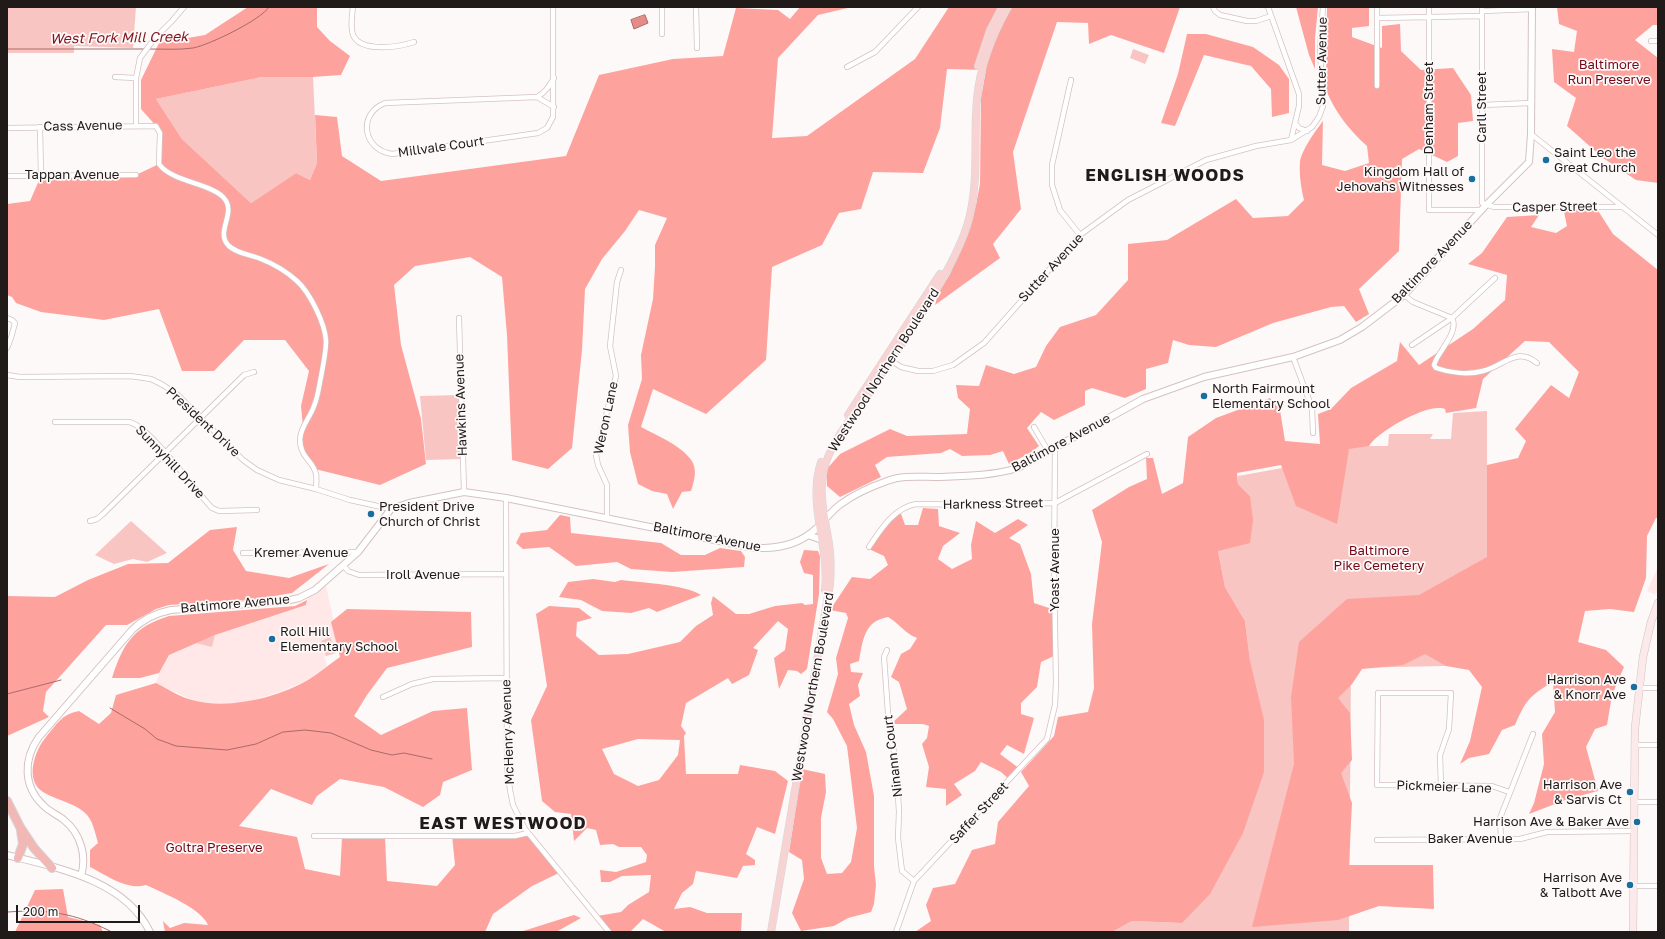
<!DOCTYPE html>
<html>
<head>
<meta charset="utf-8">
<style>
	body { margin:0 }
	#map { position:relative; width:1665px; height:939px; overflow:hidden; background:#fdf9f9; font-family:"Golos Text",sans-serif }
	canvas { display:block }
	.frame { position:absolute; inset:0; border:8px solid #201a19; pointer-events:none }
	.scale { position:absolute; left:16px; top:905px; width:124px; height:18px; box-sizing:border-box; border:2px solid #201a19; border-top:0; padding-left:5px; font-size:12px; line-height:14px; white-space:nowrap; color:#201a19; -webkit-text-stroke:3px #fdf9f9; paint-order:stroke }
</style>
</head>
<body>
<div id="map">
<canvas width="1665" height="939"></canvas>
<div class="frame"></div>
<div class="scale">200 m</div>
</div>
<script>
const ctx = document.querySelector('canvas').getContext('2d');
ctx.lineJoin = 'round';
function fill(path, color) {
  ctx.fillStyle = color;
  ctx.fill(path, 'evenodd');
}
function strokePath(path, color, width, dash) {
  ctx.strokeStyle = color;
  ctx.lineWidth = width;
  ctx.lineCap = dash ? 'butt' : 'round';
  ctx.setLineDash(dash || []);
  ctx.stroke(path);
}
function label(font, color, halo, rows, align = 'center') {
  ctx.font = font + ' "Golos Text",sans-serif';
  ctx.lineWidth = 3.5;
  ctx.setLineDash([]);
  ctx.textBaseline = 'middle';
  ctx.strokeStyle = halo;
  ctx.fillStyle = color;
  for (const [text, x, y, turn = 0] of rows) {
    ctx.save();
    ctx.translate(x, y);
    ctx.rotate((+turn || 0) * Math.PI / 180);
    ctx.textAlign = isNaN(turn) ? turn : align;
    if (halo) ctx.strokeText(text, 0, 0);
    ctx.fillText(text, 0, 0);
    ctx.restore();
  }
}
fill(new Path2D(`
	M1658,567V590L1655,595L1647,591Z
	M325,581L340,651L324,657L327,666L308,680L279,692L244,703L216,704L192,700L156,683L160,670L169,655L215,635L306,605L308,594Z`), '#ffe8e7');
fill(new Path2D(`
	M7,7H136L133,48L74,46V53H7Z
	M1133,49L1149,55L1145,64L1130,58Z
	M262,77H313L317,163L310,180L296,173L251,203L182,139L156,99Z
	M461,395L463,459L426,460L420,396Z
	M1487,411V557L1490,665L1351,668L1349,932H1112L1132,921L1182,923L1250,661L1245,621L1225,587L1218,551L1250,496L1238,484V476L1343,457L1346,446H1388L1389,434H1433L1430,439H1451L1453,413Z
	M131,521L167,553L147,562L133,559L114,564L95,555Z
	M215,635L212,647L196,643Z
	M330,637L336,653L326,656L321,641Z`), '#f8c5c2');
fill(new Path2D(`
	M248,7H317V27L330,41L350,56L341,75L313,77H262L156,99L182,139L251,203L296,173L310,180L317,163L315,115L337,117L342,156L381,181L566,156L599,75L673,59L723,56L736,8L778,10L790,19L800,7H852L818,15L778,58L772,138L807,136L915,59L949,7H1180L1164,53L1111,35L1089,44L1088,23L1057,22L1013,152L1021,209L993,244L1000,258L935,305L938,294L950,274L964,243L976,205L980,184L981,98L986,70L947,69L940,128L923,173L873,172L861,209L839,213L822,245L772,267L766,360L706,414L653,389L641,427C656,435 685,447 693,463C697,472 694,482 691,491L682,492L673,509L667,494L652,491L638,484L630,452L628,425L642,379L641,355L653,299L655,267V245L667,218L639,210L625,231L602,259L585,289L582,350L572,448L548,469L512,460L507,335L502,277L470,257L415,266L394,285L401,345L421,419L426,464L380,485L315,469L301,445L303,427L301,406L309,371L285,340H244L214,371H182L159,309L104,320L41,312L16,303L12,297L7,295V204L30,201L41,176L136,175L159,164V138L157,127L141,109V80L159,43L205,35Z
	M1296,7H1318L1315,38V69L1309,55Z
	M1327,7H1369V26L1352,28V37L1382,48V26L1400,24L1401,51L1421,70L1453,68L1471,95L1473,121L1458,123V156L1447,162L1419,149L1402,159L1399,251L1359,289L1369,314L1356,322L1344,306L1331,307L1273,323L1216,347L1189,345L1173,340L1168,363L1146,369V389L1125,398L1092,388L1085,391V405L1054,420L1041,412L1027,428L1039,446L1030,453L1009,464L1003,451L990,455L962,456L950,449L941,453L887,457L875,465L881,477L840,497L827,486L826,470L840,454L890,429L907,436L967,434L970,409L958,398L956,385L979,386L986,365L1014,374L1036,367L1046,346L1060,327L1096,315L1128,280V244L1167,240L1236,199L1253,218L1288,216L1304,200C1301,188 1299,174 1300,162C1301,151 1316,130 1323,121L1322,165L1345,171L1369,163L1367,146C1350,131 1335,112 1326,90Z
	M1557,7H1658V25H1653L1635,40L1658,58V183L1636,180L1603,158L1567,126L1576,98L1554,82L1552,49L1574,52L1577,31L1559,24Z
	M1187,34H1206L1253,47L1279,65L1289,79V113L1272,117L1271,89L1251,66L1204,55L1175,126L1161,123L1178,74Z
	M1595,206L1613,234L1658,270V518H1656L1647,536L1646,578L1634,612L1610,609L1585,611L1578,642L1606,650L1624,667L1612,695L1607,725L1595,729L1586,747L1598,791L1568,799L1529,814L1534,803L1544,764L1542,734L1555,712L1553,682C1529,696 1526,700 1515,725L1502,730L1489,754L1469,758L1460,764L1470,741L1482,687L1469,670L1446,666L1425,654L1403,665L1362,669L1352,684L1338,698L1350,713L1352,760L1341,773L1352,803L1349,865H1433L1434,909L1379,906L1338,920L1252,927L1294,764L1291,697L1299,642L1347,599L1419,595L1487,557V465L1518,458L1526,441L1515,429L1551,385L1569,398L1579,372L1549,342L1525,341L1483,379L1476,408L1446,413L1445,409C1429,402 1378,431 1369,446L1349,449L1337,524L1296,506L1281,465L1237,473L1238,484L1250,496L1253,520L1250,543L1218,551L1225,587L1245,621L1250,661L1264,720V772L1243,833L1210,894L1182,923L1132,921L1112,932H915L931,921L926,905L933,888L955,884L972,850L995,844L998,822L1029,786L1021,772L1054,736L1058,717L1088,712L1094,688L1092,624L1102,542L1092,510L1129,487L1147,479L1146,458H1153L1162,494L1183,483L1188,437L1216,418L1270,398L1280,410L1285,441L1320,444L1318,414L1331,409L1351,388L1397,361L1400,342L1419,365L1473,329L1505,300L1507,275L1468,264L1482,253L1507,217L1539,215L1531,227L1556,233L1567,226L1563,207Z
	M923,508L938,509L939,526L960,533L943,546L938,559L952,569L972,559L971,545L976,521L995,533L1018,519L1028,525L1009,538L1020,544L1031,574L1034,603L1055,610L1056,655L1041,662L1037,687L1021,703V714L1034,718L1024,754L1007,745L1000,754L1020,769L1010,780L1001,772L981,762L975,771L954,784L962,795L946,806V789L926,787L929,767L922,744L927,738L929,726L923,724H891L907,709L899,682L891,677L901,654L910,649L917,638C904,633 900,624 888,617C864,621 863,640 859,661L850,664L851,672L863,673L858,685L860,696L849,704L854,725L866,752L874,796V866L876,885L874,904L871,912L848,918L834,926L801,931L792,913L804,879L802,860L789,852L802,769L825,774L826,792L821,818V858L827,874L842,873L851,862L857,828L847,746L833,719L827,712L838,674L836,658L848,618L846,613L830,610L852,577L870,579L888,565L884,556L871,550L869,547L882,527L900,511L905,525H918Z
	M560,515L570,517L571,533L661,543L681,555H705L720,548L741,551L745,557L744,567L672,572L631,569L617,562L576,566L549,547L523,549L516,543L521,533L547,530Z
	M237,527L233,550L246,571L289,578L329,564L292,593L257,599L169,605L156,609L127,625H106L46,692L43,711L49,717L7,736V596L55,597L88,580L128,564L168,563L210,530Z
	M804,550L818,551L820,556L819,594L807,669L801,674L797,671L788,670L779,689L774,658L785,650L788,629L778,621L753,648L758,650L749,675L732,684L728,678L686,703L681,726L686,733L684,736L686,774H738L740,765L775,771L788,781L775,834L757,827L746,854L755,860V865L743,866L737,878L696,871L693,884L682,893L674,909L690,907L707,913H742L741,932H666L643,919L630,932H609L597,916L621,912L628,905L649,892L651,875L622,876L610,882H601L600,870L616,872L646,862L647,855L641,847H619L613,844L600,845L596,830L587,828L574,841L571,814L555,812L542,801L531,720L547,686L536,614L549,606L579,608L592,618L577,622L576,636L599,655L628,654L680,642L696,626L713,615L711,603L713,596L736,614H749L775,606L802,603L805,605L813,604V575L804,573L800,562ZM638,739L680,740L678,755L659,780L638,786L614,774L602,749Z
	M593,579L615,582L621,580C642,583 684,584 701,595L657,612L649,608L631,613L602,611L581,600L559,597L568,582Z
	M307,600L306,605L215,635L169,655L159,673L140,678H112C123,644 133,627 169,616L295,606Z
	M347,609L471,612L472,647L387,668L367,695L354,716L381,735L433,711L467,708L472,770L443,782L440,795L423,807L384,787L340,779L317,796L312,805L271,789L239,826L297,837L305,869L340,876L342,837H385L387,881L437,886L455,865L452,835L485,836L528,833L561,872L532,886L493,914L485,932H165L163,921L170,928L184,923L208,925C201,908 163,893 146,885C128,891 106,875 90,867V850L98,843C95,833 93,819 84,812C72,802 56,800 43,792C24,780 35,750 46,737C57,724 62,714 79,711L99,724L111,713L116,695L156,683C168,689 180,697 192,700C228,710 276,698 308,680C319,673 330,664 340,657L331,622Z
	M63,889L68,917L100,925L103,932H15L35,890Z
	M574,915L581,918L556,932H520Z`), '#fea29e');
const water = new Path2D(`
	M645,15L648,23L634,29L631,20Z`);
fill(water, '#e68c88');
strokePath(water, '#ab6a67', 1);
strokePath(new Path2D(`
	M7,49H144
	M150,49C164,49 179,50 193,48C209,45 261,20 269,7
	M7,694L61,680
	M110,708L145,729L157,739L176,746L227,750L256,744L283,732L305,730L331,733L371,750L392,755L404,753L432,759
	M8,912C48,909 74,913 110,931`), '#ab6a67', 1);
const minor = new Path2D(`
	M353,7C352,15 350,27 353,35C361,53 399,47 414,42
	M553,7V117L547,128L538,133L392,154C363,150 357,114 385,103L537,97C546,92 549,86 554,78
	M662,7V34
	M696,7L697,48
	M1213,7L1215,11L1220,15L1247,21H1256L1271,16
	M1268,7L1299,94V106L1291,140
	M1429,7V210H1482
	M1482,7V203L1494,207H1623
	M1482,11L1532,9
	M1377,18L1482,16
	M1651,41H1658
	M847,67L875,52L918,7
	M115,77L136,78
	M1071,80L1052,165V185L1060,210L1080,235
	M1377,86V7
	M537,97L554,107
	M1482,105L1531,103
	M1295,123L1299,128L1307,131
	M136,125V78L140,58L155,38L172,21L184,7
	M40,127L41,176
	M7,128L156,126L160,133L159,164C172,182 209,183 223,197C238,212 215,231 228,245C235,253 251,255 261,259C274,264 287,272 297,281C310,293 325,323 326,341C326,353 323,365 321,377C319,386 318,397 314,406C310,418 301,426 300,439C300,458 313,460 316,474C317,479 316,484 316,489
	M1531,134L1658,235
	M7,176L136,175
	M1404,295L1413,302L1452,318C1459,330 1442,348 1436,360L1434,365L1436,368C1450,373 1468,375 1483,371C1504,366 1516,346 1537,363
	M7,318L12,320L15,323L11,338L7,348
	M459,318L464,492
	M1412,345L1452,318L1495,278
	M1293,357L1312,408L1313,433
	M889,359L901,367L918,371H933L953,365L984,343L1080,235L1128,200L1206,160L1256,146L1291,140L1312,127L1319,117L1323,106L1320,50L1323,7
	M7,375L20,377L130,376L151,379L163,385L178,395L243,460L257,470L279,480L316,489L350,500L391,509
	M55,422H129C150,426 194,490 212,508L219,511L257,510
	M1034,427L1048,451
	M506,498L507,767L510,790L513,805L525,829L609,932
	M607,518V485L598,465L596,455L616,376L610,346L617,282L621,270
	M90,521L97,519L103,514L244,375L254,372
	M869,547C881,529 894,508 916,504L979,505L1055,503L1147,454
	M243,553L358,552
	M344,566L348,571L359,575L506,574
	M887,650L884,657L889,727L896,762L899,812L898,838L902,871L914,881
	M1638,688H1658
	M383,697L412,684L433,679L507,678
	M1634,745H1658
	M1441,786L1440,755L1449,729L1451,693H1378L1377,785L1492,786L1509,792
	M1634,802H1658
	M314,836H515L528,833
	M1501,839L1500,818L1533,734
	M1377,840L1520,839L1547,832L1634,831
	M1634,886H1658
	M896,932L914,881L1047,739L1055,705L1056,682L1054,574L1055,447`);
const tertiary = new Path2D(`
	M808,535L822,540
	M7,855C58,868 125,880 150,932
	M81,876C87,856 81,834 64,820C58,815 50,812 44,806C23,787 23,759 39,737L132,630C143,619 156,613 171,610L286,601L299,598L315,590L358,552L391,509L409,503L464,492L506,498L749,547C774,550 798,546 817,528C825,520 832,510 841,504C853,495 873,486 887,481C902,475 920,477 936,477C962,476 992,476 1018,468L1143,399L1204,377L1293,357L1340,340L1362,327L1404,295L1486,205L1529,162L1531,134L1532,7`);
const secondary = new Path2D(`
	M1633,932L1635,728L1643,657L1651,622L1658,603`);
const primary = new Path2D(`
	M978,66L990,30L1002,7
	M848,415L940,274
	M821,462C807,504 830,547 825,590
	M771,932L830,584C831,571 831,557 829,544C825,518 818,494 824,469C831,442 851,419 867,396C886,368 905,339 924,310C940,283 957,256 967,226C980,185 973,141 977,99C980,66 992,35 1008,7`);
const motorway = new Path2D(`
	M7,801L20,827L34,848L52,868
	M18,858L23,844L21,831`);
strokePath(minor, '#d5c2c1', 6);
strokePath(tertiary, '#d5c2c1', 8);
strokePath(secondary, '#d5c2c1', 8);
strokePath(primary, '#d7d6d6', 8);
strokePath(motorway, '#d7d6d6', 10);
strokePath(minor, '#fff', 4.5);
strokePath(tertiary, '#fff', 6);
strokePath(secondary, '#fbeae9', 7);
strokePath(primary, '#f7d4d3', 7);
strokePath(motorway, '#f2b8b5', 8);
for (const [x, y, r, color] of [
	[1546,160,4,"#196e9e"],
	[1472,179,4,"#196e9e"],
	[1204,396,4,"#196e9e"],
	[371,514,4,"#196e9e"],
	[272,639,4,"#196e9e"],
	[1634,687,4,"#196e9e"],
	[1630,792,4,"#196e9e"],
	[1637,822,4,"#196e9e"],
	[1630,885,4,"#196e9e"]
]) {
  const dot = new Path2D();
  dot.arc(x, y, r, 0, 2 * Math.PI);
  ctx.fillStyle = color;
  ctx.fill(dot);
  strokePath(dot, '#fdf9f9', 1.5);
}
label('13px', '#201a19', '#fdf9f9', [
	["Sutter Avenue",1322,61,-89],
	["Carll Street",1482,107,-90],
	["Denham Street",1429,108,-90],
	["Cass Avenue",83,126,-1],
	["Millvale Court",441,147,-8],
	["Tappan Avenue",72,175],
	["Casper Street",1555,207,-1],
	["Baltimore Avenue",1432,262,-46],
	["Sutter Avenue",1051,268,-47],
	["Westwood Northern Boulevard",884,370,-57],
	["Hawkins Avenue",461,405,-92],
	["Weron Lane",606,418,-78],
	["President Drive",203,422,43],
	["Baltimore Avenue",1061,443,-28],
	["Sunnyhill Drive",170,462,47],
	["Harkness Street",993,504,-1],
	["Baltimore Avenue",707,537,11],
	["Kremer Avenue",301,553],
	["Yoast Avenue",1055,570,-90],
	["Iroll Avenue",423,575],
	["Baltimore Avenue",235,604,-5],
	["Westwood Northern Boulevard",813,687,-80],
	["McHenry Avenue",508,732,-92],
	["Ninann Court",893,756,-97],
	["Pickmeier Lane",1444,787,2],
	["Saffer Street",979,813,-47],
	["Baker Avenue",1470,839]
]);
label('13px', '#760717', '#fdf9f9', [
	["Baltimore",1609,65],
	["Run Preserve",1609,80],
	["Baltimore",1379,551],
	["Pike Cemetery",1379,566],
	["Goltra Preserve",214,848]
]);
label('13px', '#201a19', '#fdf9f9', [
	["Saint Leo the",1554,153,"left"],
	["Great Church",1554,168,"left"],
	["Kingdom Hall of",1464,172],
	["Jehovahs Witnesses",1464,187],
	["North Fairmount",1212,389,"left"],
	["Elementary School",1212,404,"left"],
	["President Drive",379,507,"left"],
	["Church of Christ",379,522,"left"],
	["Roll Hill",280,632,"left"],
	["Elementary School",280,647,"left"],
	["Harrison Ave",1626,680],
	["& Knorr Ave",1626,695],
	["Harrison Ave",1622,785],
	["& Sarvis Ct",1622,800],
	["Harrison Ave & Baker Ave",1629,822],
	["Harrison Ave",1622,878],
	["& Talbott Ave",1622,893]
], 'right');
label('italic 14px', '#80151f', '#fdf9f9', [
	["West Fork Mill Creek",119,38,-1]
]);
ctx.letterSpacing = '1px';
label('bold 17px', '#201a19', '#fdf9f9', [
	["ENGLISH WOODS",1165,176],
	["EAST WESTWOOD",503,824]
]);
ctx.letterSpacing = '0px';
</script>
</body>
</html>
